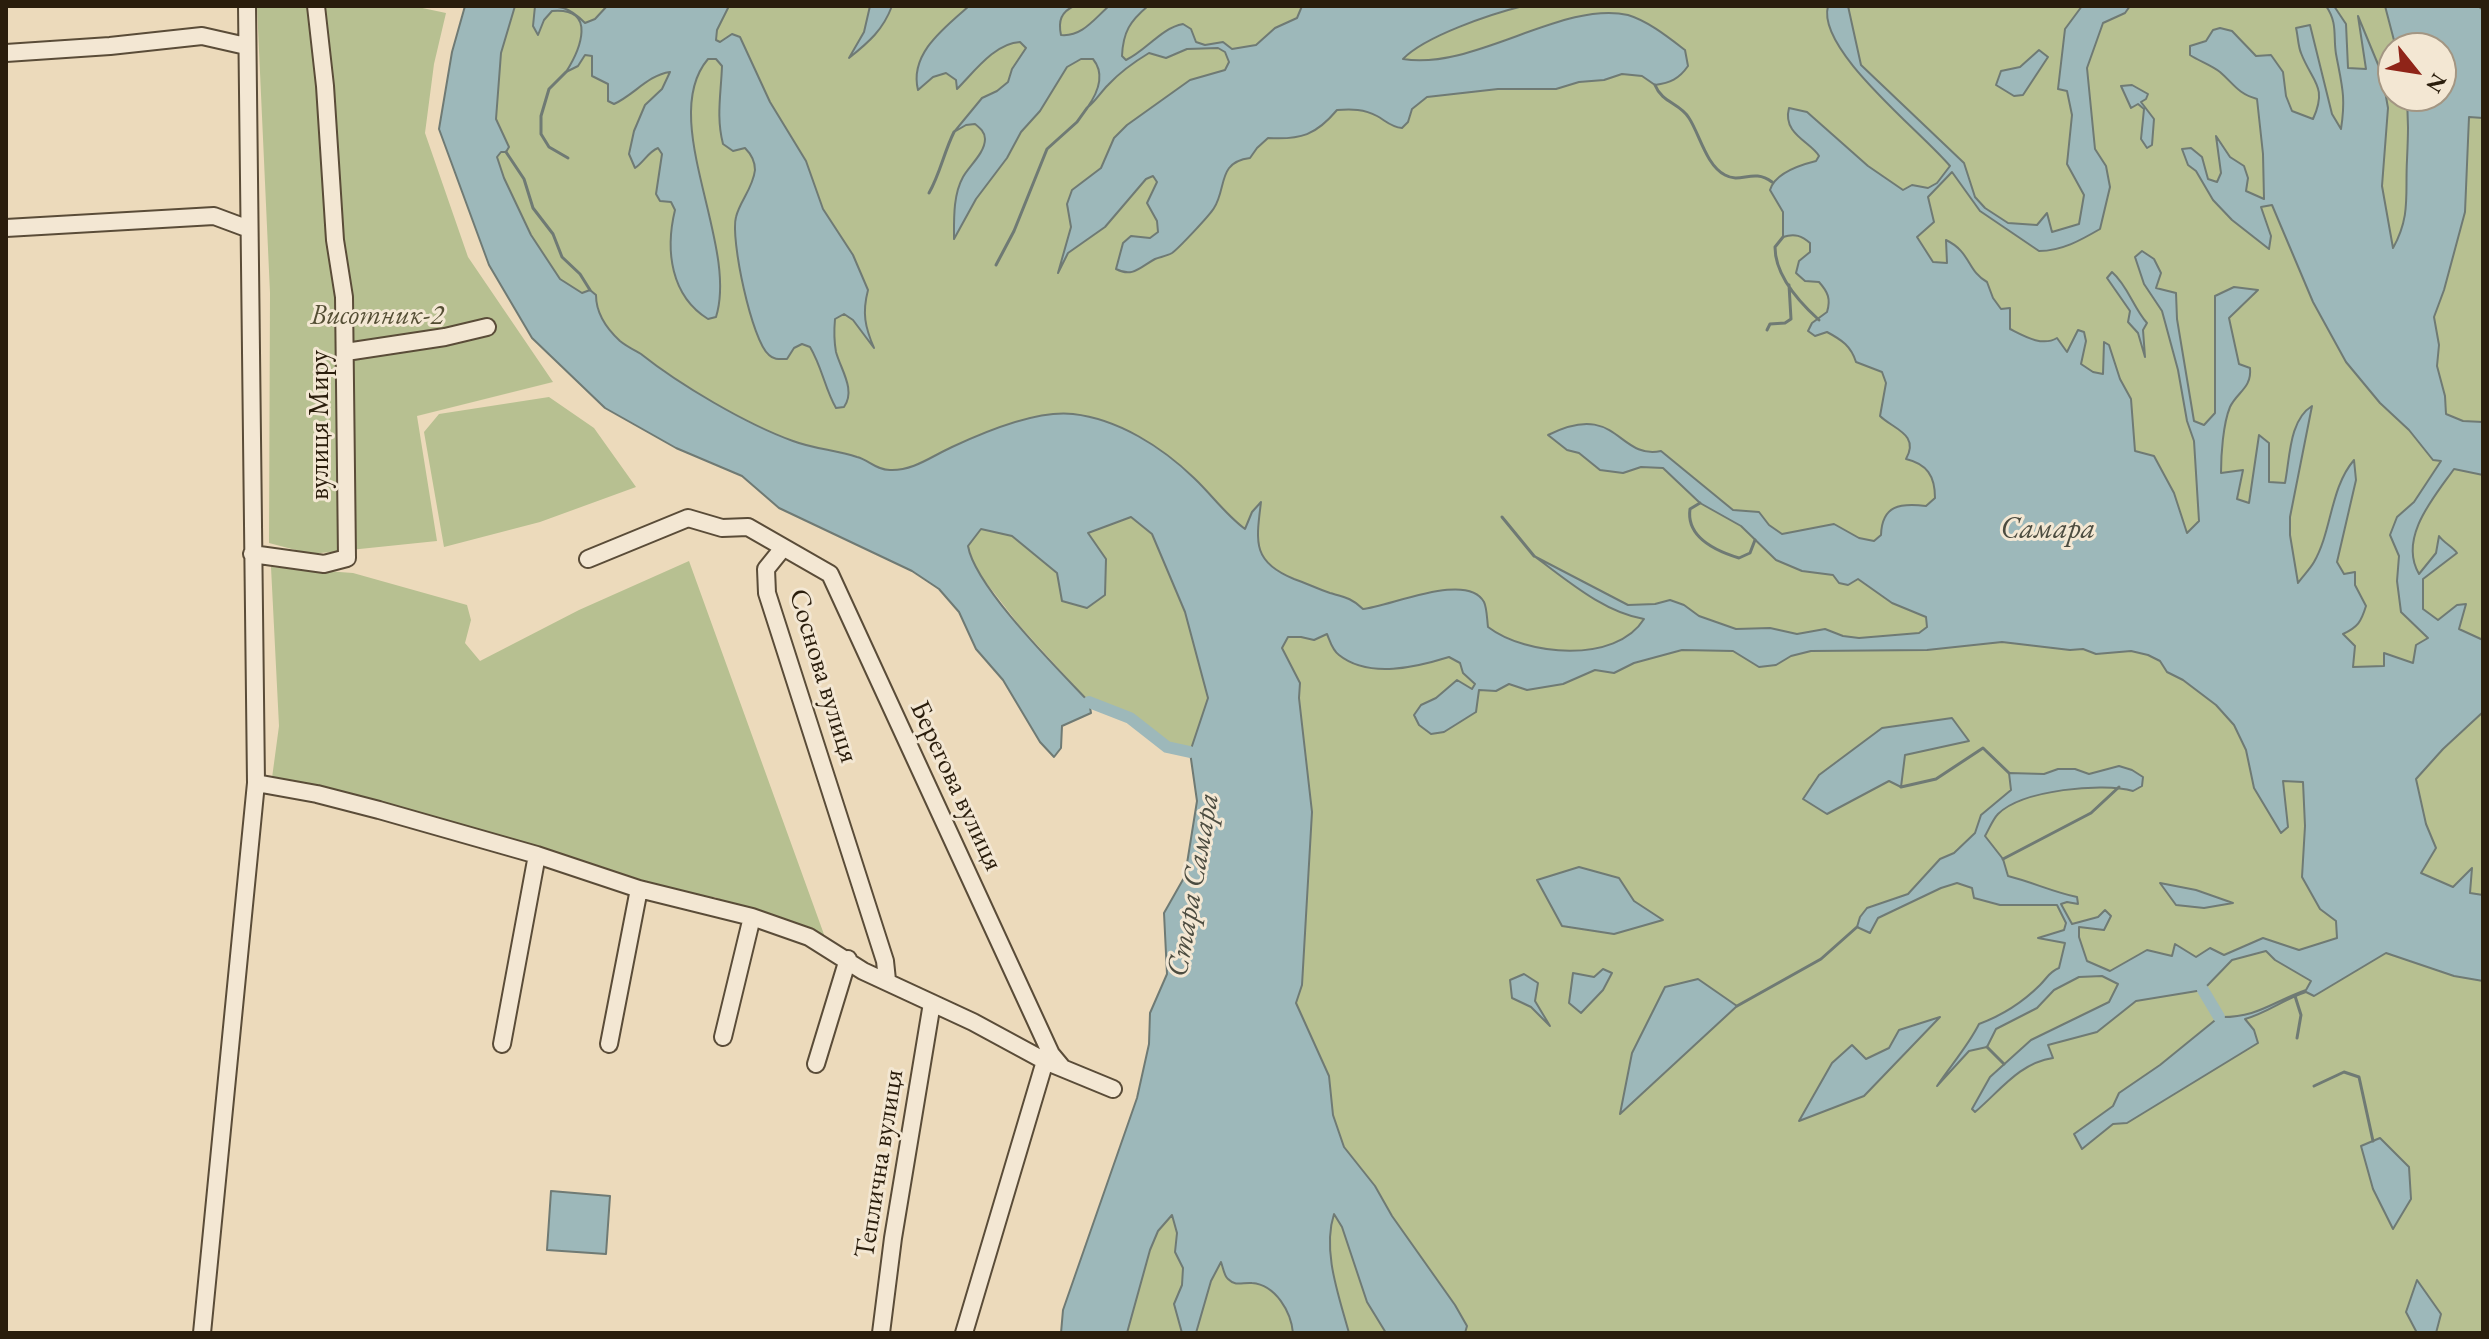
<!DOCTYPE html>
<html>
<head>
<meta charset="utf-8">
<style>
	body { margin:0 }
	#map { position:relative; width:2489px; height:1339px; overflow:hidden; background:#ecdabb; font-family:"EB Garamond",serif }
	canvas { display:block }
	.frame { position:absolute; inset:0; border:8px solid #2a1d0c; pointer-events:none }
	.north { position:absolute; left:2377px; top:32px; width:80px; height:80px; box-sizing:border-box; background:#f3e7d3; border:2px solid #a39683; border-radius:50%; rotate:120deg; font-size:22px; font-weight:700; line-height:32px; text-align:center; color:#2a1d0c }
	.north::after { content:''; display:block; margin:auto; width:28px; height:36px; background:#8f2418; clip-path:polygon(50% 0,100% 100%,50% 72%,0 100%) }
</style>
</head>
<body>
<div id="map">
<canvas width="2489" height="1339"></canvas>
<div class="frame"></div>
<div class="north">N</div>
</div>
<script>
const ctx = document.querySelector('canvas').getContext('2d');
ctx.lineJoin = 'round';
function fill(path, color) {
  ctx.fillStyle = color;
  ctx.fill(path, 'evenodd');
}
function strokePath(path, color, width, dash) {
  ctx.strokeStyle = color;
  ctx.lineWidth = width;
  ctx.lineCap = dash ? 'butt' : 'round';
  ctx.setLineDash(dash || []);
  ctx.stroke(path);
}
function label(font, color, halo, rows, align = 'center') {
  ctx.font = font + ' "EB Garamond",serif';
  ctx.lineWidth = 6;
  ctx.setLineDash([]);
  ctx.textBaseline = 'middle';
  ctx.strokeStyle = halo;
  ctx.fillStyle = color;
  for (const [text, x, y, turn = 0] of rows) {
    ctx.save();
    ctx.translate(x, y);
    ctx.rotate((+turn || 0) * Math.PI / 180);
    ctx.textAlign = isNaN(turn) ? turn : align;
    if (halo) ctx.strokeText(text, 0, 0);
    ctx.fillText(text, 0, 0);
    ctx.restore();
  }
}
fill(new Path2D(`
	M257,6H413L446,13L434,64L425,133L468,257L553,382L417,416L437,541L311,554L269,543L270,293Z
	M465,6H2483V1333H1061L1063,1310L1137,1098L1149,1044L1150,1013L1167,974L1164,913L1185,876L1197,801L1190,752L1167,747L1130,718L1089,702L1019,625L981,576L939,589L912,571L779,508L742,476L676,448L605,408L532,338L452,52ZM2393,48H2441V96H2393Z
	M549,397L594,428L636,487L540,522L444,547L424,432L439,414Z
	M689,561L826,940L734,907L715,897L689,898L272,778L279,726L271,567L353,573L467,605L471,620L465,643L480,661L579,610Z`), '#b7c091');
const water = new Path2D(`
	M465,6H515L501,53L496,119L509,147L506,152H501L497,157L504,178L531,235L560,279L582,293L590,290L596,295C596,313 607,329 620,341C626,346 634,350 641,354C680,385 746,424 793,441C814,449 836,450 857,457C869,460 876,470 890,470C913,471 932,456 952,447C984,432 1038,410 1073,414C1118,419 1162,447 1194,478C1212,495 1225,514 1245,529L1252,512L1261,502C1256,542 1252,562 1294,579C1306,583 1318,589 1330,593C1344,597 1352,598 1363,609C1389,607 1467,571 1484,602C1487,608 1487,620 1488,627C1526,656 1616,664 1644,619C1603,612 1567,580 1534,556L1628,605L1655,604L1670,600L1684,605L1699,616L1736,629L1770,628L1797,634L1825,629L1843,636L1859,638L1919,633L1927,627L1926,617L1892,603L1858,579L1848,585L1839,583L1833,575L1802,571L1776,560L1741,526L1700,503L1663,468L1641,467L1623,473L1600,470L1579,453L1567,450L1548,435C1618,400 1617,460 1661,451L1733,510L1759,512L1769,525L1782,534L1834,524L1859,538L1874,541L1881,535C1882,505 1900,503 1926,506L1935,498C1935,476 1927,464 1906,459C1920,434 1893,429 1880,416L1886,383L1882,372L1856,362C1851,346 1842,340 1827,332L1815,336L1808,331L1812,323L1827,312C1831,299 1828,292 1819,282L1805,281L1796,273L1799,261L1810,252V243C1802,236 1795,233 1783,237V212L1770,190C1775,173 1800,165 1816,161L1819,156C1811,142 1782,134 1789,108L1807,112L1868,166L1903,190L1912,185L1928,188L1937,183L1950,166C1922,132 1816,50 1828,6H1848L1861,65L1964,163L1975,197L1985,208L2008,223L2037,225L2047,213L2052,232L2079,224L2084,195L2067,164L2072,115L2067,91L2058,89L2065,29L2082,6H2130L2125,13L2103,23L2087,68L2095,149L2106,166L2110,187L2100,229C2081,240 2062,251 2039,251L1980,211L1952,172L1928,197L1934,222L1917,237L1933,262L1947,263L1946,240C1971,252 1967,271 1987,282L1993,298L2001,309L2010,308V329C2024,336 2042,347 2057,338L2067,352L2078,330L2084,332L2086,341L2081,364L2093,372L2103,374L2104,342L2109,345L2120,379L2131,399L2135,451L2154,456L2174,493L2187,533L2199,521L2194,441L2187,421L2178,370L2162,311L2144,284L2135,257L2142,251L2154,259L2161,273L2156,288L2176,293L2177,319L2194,421L2204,425L2215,413V296L2234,287L2258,290L2229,318L2239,364L2250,368C2252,388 2237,392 2230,407C2223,424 2221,455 2221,473L2243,470L2237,499L2249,503L2259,435L2269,443V482L2285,483C2290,458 2289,420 2312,406L2290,517V535L2298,583C2303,576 2310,569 2314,562C2332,531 2330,488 2354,460L2356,480L2337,562L2344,574L2355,572V585L2366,606C2361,622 2358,627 2343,634L2355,646L2353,667L2384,666V653L2413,663L2416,645L2428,638L2401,612L2397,581L2399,556L2390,535L2397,517L2414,502L2441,461L2433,460L2409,430L2380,403L2346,362L2313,302L2272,205L2261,207L2271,236L2269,249L2232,220L2213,200L2196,171L2188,165L2182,149L2191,148L2202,157L2208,179L2217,182L2221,173L2216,136L2230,157L2244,166L2248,178L2246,191L2264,199L2263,154L2257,99C2237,93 2234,84 2220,72C2211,65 2199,61 2190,55V46L2206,41L2213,30L2220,28L2232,31L2256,56L2271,55L2283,72L2286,96L2292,111L2313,119C2328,86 2312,82 2301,53C2298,46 2298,36 2296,28L2310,25L2332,114L2341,129C2346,97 2342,86 2336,54C2333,36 2338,23 2326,6H2334L2346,24L2348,68L2366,69L2358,16L2382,74L2388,108L2382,186L2393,248C2411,216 2405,194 2407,160C2408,138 2409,118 2406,96H2441V48H2396L2385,6H2478L2483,10V118L2469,117L2465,212L2444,290L2434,317L2439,345L2437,366L2445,396L2446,414L2463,421L2483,422V475L2454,469C2434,497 2398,538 2419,574L2436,553L2439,536C2444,543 2453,547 2457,553L2423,579V609L2438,620L2457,605L2466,604L2459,629L2483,640V712L2443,749L2416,779L2426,824L2436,848L2421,873L2453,887L2472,868L2470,893L2483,895V981L2454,976L2386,953L2314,996L2306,992C2284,999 2267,1013 2245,1019L2254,1030L2258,1043L2127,1123L2113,1124L2082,1149L2074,1134L2113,1106L2119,1093L2160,1065L2219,1017C2257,1018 2272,1002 2306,990L2311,981L2275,960L2266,951L2232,960L2203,990L2136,1001L2097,1032L2048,1045L2053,1058C2019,1063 2000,1091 1975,1112L1972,1109L1990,1077L2031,1040L2109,1002L2118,984L2102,976L2079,977L2054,990L2037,1008L1996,1029L1987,1047L1969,1051L1937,1086C1951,1065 1968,1046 1979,1024C2003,1015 2022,1003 2040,985C2048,977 2049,972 2059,968L2065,943L2038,938L2064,930L2066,923L2057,905H2000L1974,898L1972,888L1957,883L1941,888L1878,918L1870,933L1857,927L1860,917L1867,908L1908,894L1940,859L1954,853L1975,833L1981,815L2011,790L2009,773L2044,774L2058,769H2075L2089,774L2119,766L2132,770L2143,777L2142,786L2133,791C2103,782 2022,790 1998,814C1993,819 1989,829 1985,836L2003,859L2008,876C2032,882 2053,892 2077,897L2078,904L2067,902L2061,904L2072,924L2098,917L2105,910L2111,916L2104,930L2079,927V937L2087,961L2110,971L2147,950L2172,956L2175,944L2196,957L2210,948L2224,955L2263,938L2299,950L2337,938L2336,921L2320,909L2302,877L2305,826L2303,782L2283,781L2288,827L2281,833L2254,788L2246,750L2234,725L2216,705L2183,680L2167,672L2160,661L2148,655L2131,651L2096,654L2083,649L2070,650L2002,642L1927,650L1811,651L1791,656L1776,665L1759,667L1733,651L1682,650L1634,663L1614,673L1595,670L1563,684L1527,690L1509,684L1496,691L1479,690L1476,712L1444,732L1431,734L1419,725L1414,715L1421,705L1436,698L1457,680L1472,689L1475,684L1463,673L1460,663L1449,657C1417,667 1369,679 1339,655C1332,650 1330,641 1327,634L1314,640L1301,637H1288L1282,648L1300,683L1299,698L1312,812L1302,985L1296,1003L1329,1076L1333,1115L1344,1147L1375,1186L1392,1216L1455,1305L1467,1326L1465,1333H1386L1367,1302L1342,1227L1334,1214C1322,1251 1339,1296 1349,1333H1293C1291,1312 1276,1285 1252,1283C1243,1282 1236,1287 1228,1279C1224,1276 1223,1267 1221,1262L1211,1281L1196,1333H1182L1174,1304L1182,1285L1183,1268L1175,1252L1177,1233L1172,1215L1158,1231L1150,1250L1127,1333H1061L1063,1310L1137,1098L1149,1044L1150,1013L1167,974L1164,913L1185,876L1197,801L1190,752L1208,698L1185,612L1152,534L1131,517L1088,533L1106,559L1105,595L1087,608L1062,601L1057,573L1012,536L981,529L968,546C975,587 1058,669 1089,702L1091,713L1062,726L1061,748L1054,757L1040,742L1003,680L976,649L959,612L939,589L912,571L779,508L742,476L676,448L605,408L532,338L489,265L439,129L452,52Z
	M535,6C559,6 567,5 585,23L595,19L607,6H729L717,30L716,40L720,42L732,34L740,37L770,102L806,161L823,209L853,255L868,290C862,313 865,327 874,348L853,320L844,314L835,319C834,330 834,341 836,352C841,370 856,390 844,407L836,408C825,389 822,367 810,347L802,344L794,348L787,359C780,359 774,360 769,355C752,342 730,238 736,217C740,201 753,188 755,170C755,161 751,154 745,148L733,151L723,144C716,117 721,94 722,66L716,59H708C657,119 739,244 716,317L708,319C671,296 665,251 675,210L671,202L660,201L656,194L662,154L658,148C648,152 644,162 635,168L629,154L634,131L645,105L662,89L670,72C648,75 634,95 614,104L608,101V84L592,76V56L585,55L578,66L566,72C580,50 598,7 552,11L544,20L538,35L533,26Z
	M870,6H892C883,30 869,42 849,58L864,32Z
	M969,6H1074C1061,12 1058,21 1061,35C1082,37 1094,19 1109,6H1148C1130,21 1123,32 1122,56L1126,60C1147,50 1161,28 1183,24L1191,29L1196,42L1205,45L1223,42L1232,49L1256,45L1275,28L1297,18L1302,6H1523C1491,14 1425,36 1403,59C1473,71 1563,0 1628,15C1648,21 1668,37 1685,50L1688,66C1679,79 1670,83 1655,85L1642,76L1622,74L1604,80L1579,82L1556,89H1498L1427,97L1412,109L1408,122L1402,128C1391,127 1386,121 1377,116C1364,109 1352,109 1337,110C1316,135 1301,140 1268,138L1257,148L1250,158C1217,162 1227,188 1214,208C1210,215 1178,249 1172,253C1167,256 1160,257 1155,259C1140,267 1133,278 1116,269L1123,243L1131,236L1150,238L1158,232L1157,221L1147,203L1157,182L1153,176L1146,179L1105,227L1068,253L1058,273L1071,227L1067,204L1072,190L1101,168L1114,138L1127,125L1190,80L1225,70L1229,62L1225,52L1218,48L1187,49L1166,58L1149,53C1134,62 1120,72 1108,85C1100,93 1096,101 1087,108C1097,94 1106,75 1093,59H1081L1067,67L1040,111L1021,132L1007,158L976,199L954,239C954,219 953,195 963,177C969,166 985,153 985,139C985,132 980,128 975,124L966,125L954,132L982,98L997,91L1008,82L1012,69L1026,48L1020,42C995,43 974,72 957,89L956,80L946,73L933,77L918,90C909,54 944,28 969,6Z
	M2039,50L2048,57L2023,95L2014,96L1996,85L2001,71L2020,67Z
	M2132,85L2148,94L2146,99L2141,102L2154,119L2152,145L2147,148L2141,139L2144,109L2138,104L2131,108L2121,86Z
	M2112,272C2128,286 2133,307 2147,323L2143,330L2145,357L2138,333L2128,322L2130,311L2107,278Z
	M1952,718L1969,741L1905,755L1901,787L1889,781L1827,814L1803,799L1819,775L1882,728Z
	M1579,867L1619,878L1634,901L1663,920L1614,934L1562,926L1537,880Z
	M2160,883L2196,890L2233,903L2204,908L2176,905Z
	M1603,969L1612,973L1603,990L1581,1013L1569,1003L1573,973L1594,977Z
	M1524,974L1538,983L1535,1001L1550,1026L1531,1007L1512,998L1510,980Z
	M1698,979L1737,1006L1620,1114L1632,1053L1665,987Z
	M1940,1017L1864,1096L1799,1121L1832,1063L1852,1045L1866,1059L1889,1048L1899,1030Z
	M2380,1138L2409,1167L2411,1199L2393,1229L2373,1189L2361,1146Z
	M551,1191L610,1196L606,1254L547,1250Z
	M2417,1280L2441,1314L2436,1333H2417L2406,1312Z`);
fill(water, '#9db8ba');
strokePath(water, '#6f7a74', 2);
strokePath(new Path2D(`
	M566,72L549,89L541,116V134L549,147L568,158
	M1655,85C1662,103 1680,103 1689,118C1700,135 1706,165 1725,175C1741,184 1753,168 1772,182
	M506,152L524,179L533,208L553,234L562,257L580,274L590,290
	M929,193C940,174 944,152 954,132
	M1783,237L1775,247C1775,275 1799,302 1819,320
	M996,265L1014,231L1047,149L1077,122L1087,108
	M1767,330L1770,324L1785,323L1791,319L1789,285
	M1700,503L1690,509C1686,537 1716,551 1739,558L1750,553L1755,540
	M1502,517L1534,556
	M1901,787L1936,779L1983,748L2009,773
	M2003,859L2091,813L2119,787
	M2295,996L2301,1015L2297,1038
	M1737,1006L1821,959L1857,927
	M1987,1047L2004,1064
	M2314,1086L2344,1072L2359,1077L2373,1141`), '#6f7a74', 3);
strokePath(new Path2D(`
	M1089,702L1130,718L1167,747L1190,752
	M2203,990L2219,1017`), '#9db8ba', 12);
const minor = new Path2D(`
	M6,53L110,46L202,36L246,46
	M6,228L214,216L249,229
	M346,352L445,337L487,327
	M783,548L766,569L767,593L885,961L887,980
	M252,554L324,564L347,558L344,297L335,240L325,86L316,6
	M588,559L688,518L722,528L748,527L830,574L1051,1054L1061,1066
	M256,783L317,794L379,810L537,855L639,889L752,917L809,937L863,971L973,1022L1045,1061L1113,1089
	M723,1037L752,917
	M502,1044L537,855
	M609,1044L639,889
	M816,1064L848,959
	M202,1333L256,783L247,6
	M881,1333L893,1238L932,1003
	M964,1333L1045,1061`);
strokePath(minor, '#5a4c38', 20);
strokePath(minor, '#f3e7d3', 16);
label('italic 28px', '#544e34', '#f3e7d3', [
	["Висотник-2",377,316]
]);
label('28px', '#2a1d0c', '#f3e7d3', [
	["вулиця Миру",320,425,-90],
	["Соснова вулиця",823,676,73],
	["Берегова вулиця",956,786,65],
	["Теплична вулиця",880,1164,-81]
]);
label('italic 30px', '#4c4c40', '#f3e7d3', [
	["Самара",2048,530],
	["Стара Самара",1194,885,-80]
]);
</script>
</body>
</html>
